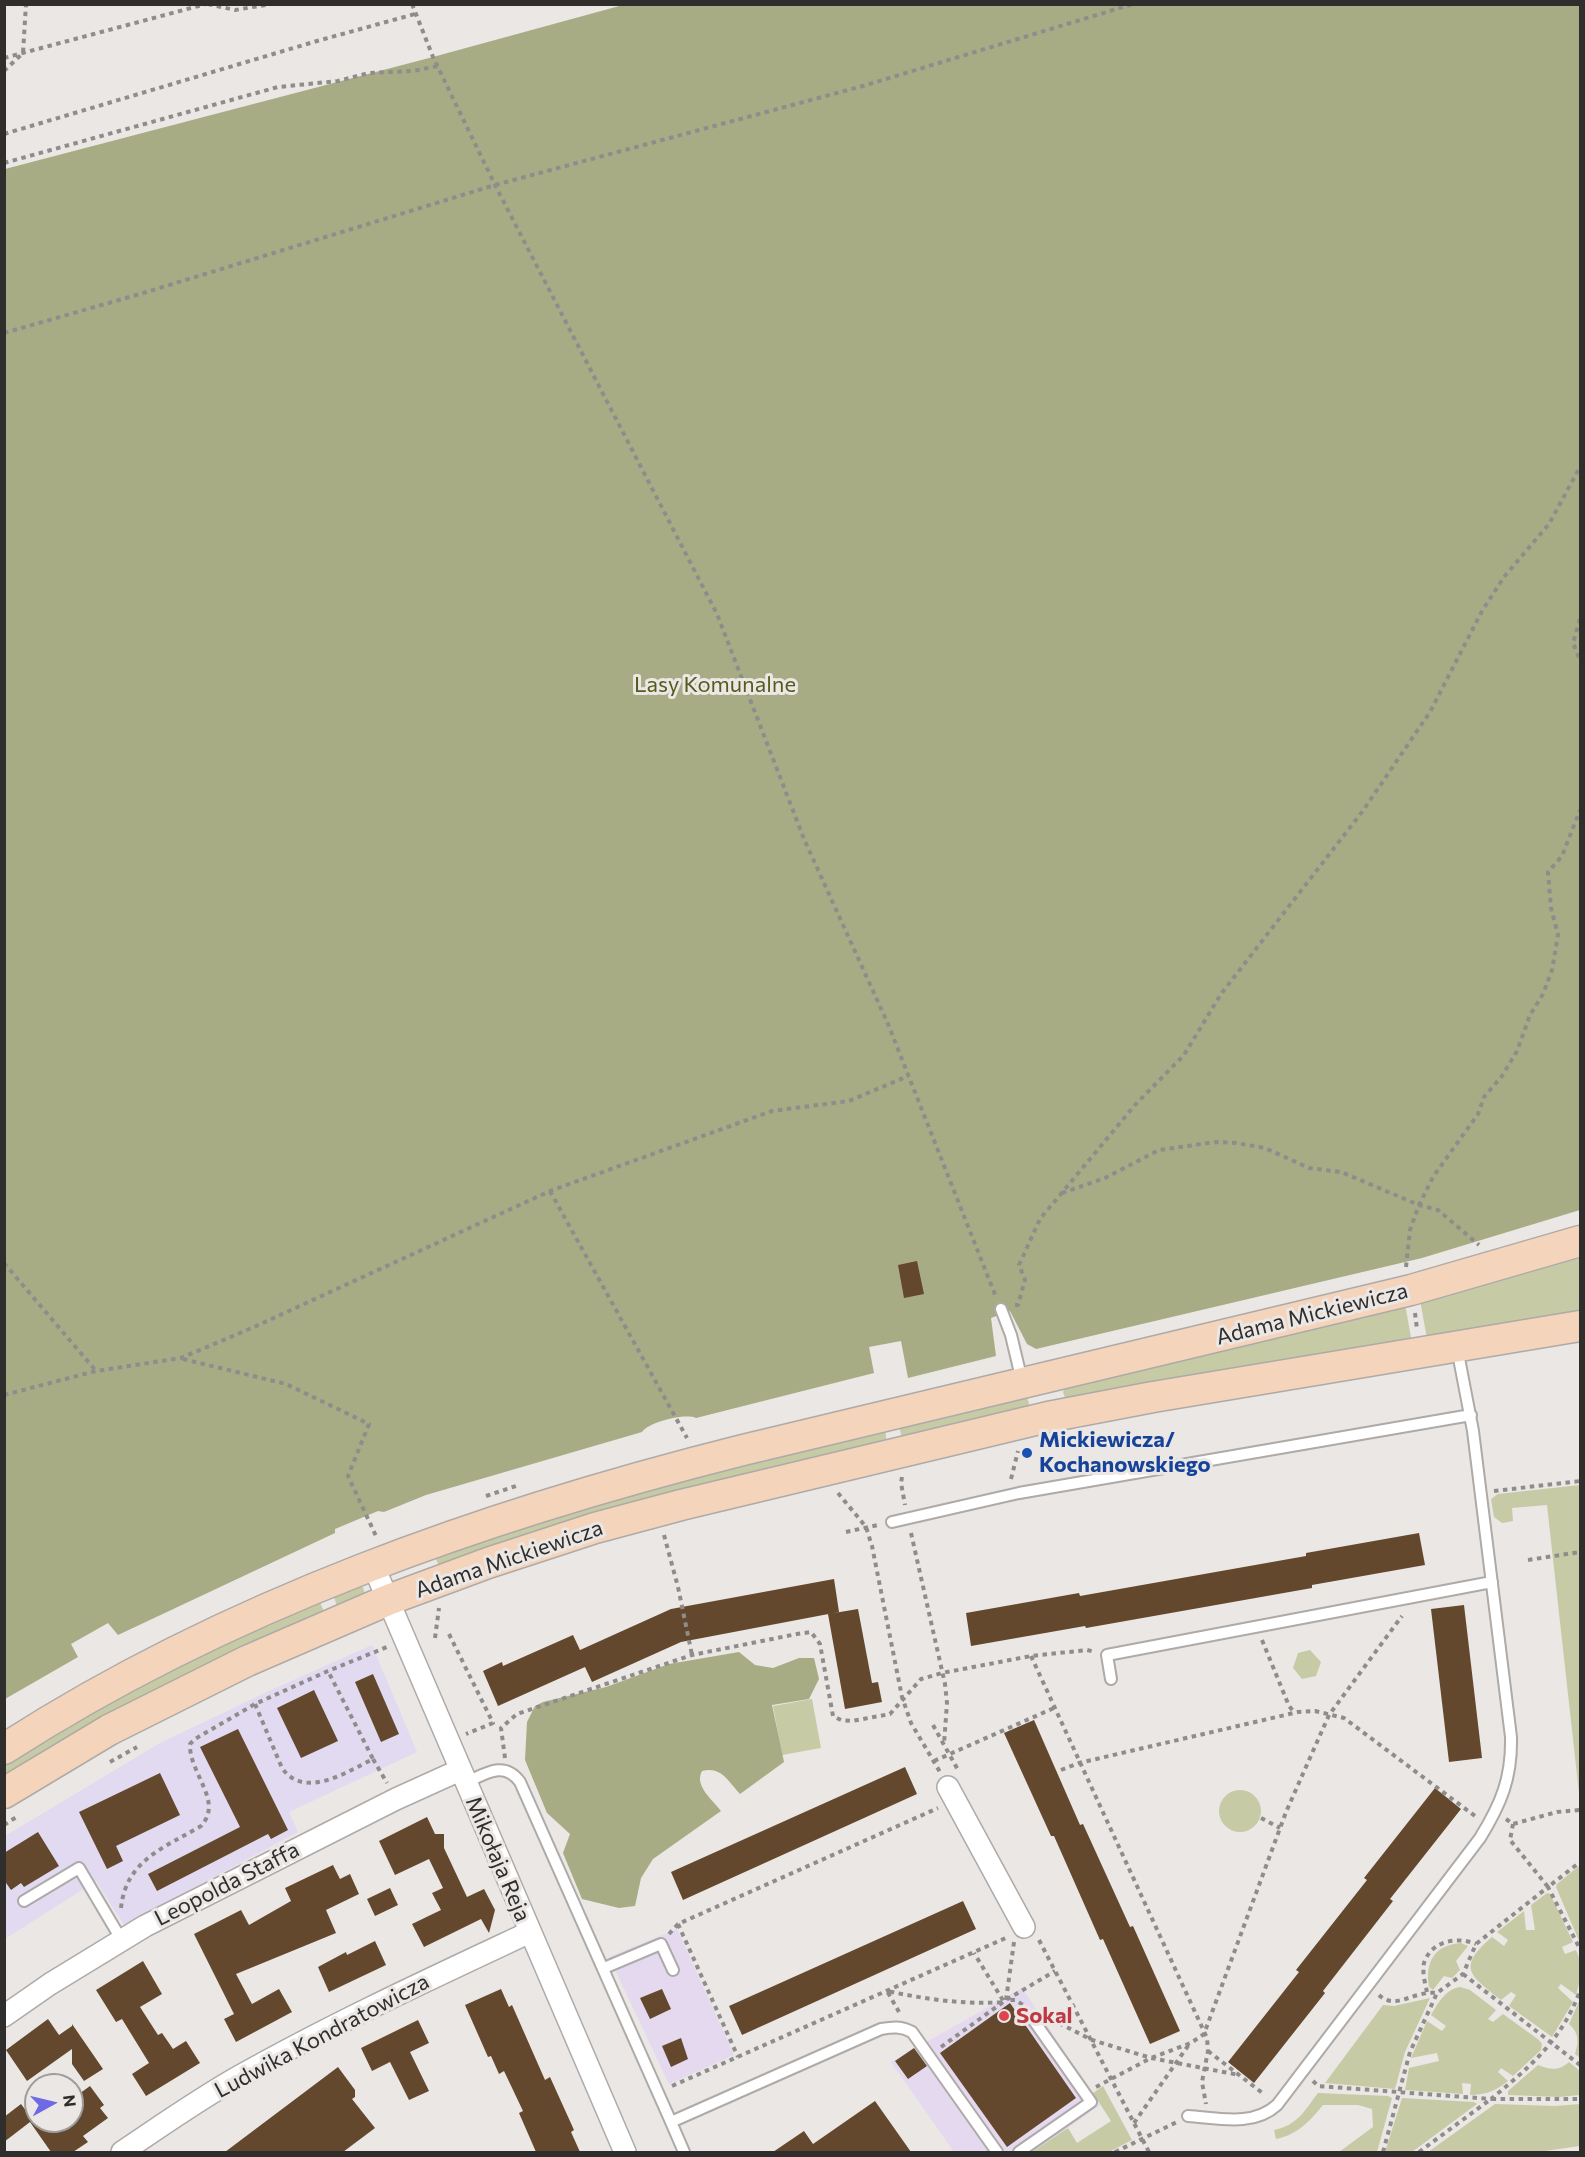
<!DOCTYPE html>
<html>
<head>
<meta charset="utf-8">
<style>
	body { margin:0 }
	#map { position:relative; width:1585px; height:2157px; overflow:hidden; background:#eae7e5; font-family:Commissioner,sans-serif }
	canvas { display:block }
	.frame { position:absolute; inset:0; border:6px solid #2f2e2d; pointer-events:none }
	.north { position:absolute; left:24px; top:2073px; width:60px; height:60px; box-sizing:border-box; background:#eae7e5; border:2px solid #9f9d9b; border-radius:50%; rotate:82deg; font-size:16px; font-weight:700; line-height:24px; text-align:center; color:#2f2e2d }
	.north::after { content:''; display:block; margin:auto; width:21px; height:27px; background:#6e6ae5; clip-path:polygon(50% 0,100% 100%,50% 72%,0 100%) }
</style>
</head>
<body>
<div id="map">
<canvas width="1585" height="2157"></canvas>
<div class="frame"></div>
<div class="north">N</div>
</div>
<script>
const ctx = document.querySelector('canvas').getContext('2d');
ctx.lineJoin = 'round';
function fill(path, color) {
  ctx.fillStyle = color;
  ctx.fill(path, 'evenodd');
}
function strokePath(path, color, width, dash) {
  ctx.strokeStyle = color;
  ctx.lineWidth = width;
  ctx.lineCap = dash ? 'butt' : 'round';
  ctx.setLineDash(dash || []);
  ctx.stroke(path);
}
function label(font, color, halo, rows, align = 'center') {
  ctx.font = font + ' Commissioner,sans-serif';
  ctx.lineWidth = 6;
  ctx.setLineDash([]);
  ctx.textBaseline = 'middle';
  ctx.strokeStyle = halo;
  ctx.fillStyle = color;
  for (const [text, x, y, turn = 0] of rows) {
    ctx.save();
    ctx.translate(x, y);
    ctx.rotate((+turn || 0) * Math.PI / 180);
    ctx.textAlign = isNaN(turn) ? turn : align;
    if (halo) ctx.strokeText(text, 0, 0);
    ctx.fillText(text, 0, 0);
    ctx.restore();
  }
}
fill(new Path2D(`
	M677,1929L734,2055L669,2084L609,1957Z
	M1022,1988L1100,2105L1034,2152H954L891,2062Z`), '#e4d9ee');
fill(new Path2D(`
	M372,1645L417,1752L289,1812L298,1832L124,1925L96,1881L5,1939V1836L160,1743L269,1691Z`), '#e1daf0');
fill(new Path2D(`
	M1580,1252V1315L1427,1339L1420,1300Z
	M1405,1304L1412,1343L1072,1401L1065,1398L1063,1392L1065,1388Z
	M1022,1396L1027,1398L1029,1403L1028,1409L902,1439L899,1425Z
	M885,1429L887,1444L440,1569L434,1554L532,1520Z
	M1580,1485V1802L1547,1505L1512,1508L1513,1521L1502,1523L1494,1517L1491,1499L1498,1494Z
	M360,1586L363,1587L365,1595L338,1609L333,1594Z
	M319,1600L325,1614L5,1780V1762L154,1677Z
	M1310,1650L1321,1662L1316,1676L1302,1679L1293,1668L1298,1653Z
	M812,1699L821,1748L782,1755L773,1706Z
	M1219 1811a21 21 0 1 1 42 0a21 21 0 1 1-42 0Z
	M1580,1865V1943L1556,1887L1557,1884Z
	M1547,1893L1550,1894L1573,1942L1562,1947L1565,1954L1576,1950C1583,1965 1581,1979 1576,1995L1561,1984L1558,1988L1573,2002L1552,2037L1509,2006L1516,1995L1511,1992L1501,2000C1470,1975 1456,1968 1492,1937L1504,1946L1508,1940L1497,1932L1524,1911L1526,1930H1535L1531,1905Z
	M1461,1943L1468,1946L1456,1961L1460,1970L1452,1978L1444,1976L1433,1990L1429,1987C1425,1962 1434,1945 1461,1943Z
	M1460,1987L1470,1990L1496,2010L1488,2019L1493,2022L1503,2014L1539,2040L1542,2044L1541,2050L1513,2076L1501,2068L1498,2072L1508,2081C1497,2090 1486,2095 1470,2095L1471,2084L1462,2083L1463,2094L1405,2090L1409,2068L1439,2061L1437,2053L1411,2058L1427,2021L1442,2031L1446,2026L1431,2015C1438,2003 1446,1989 1460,1987Z
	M1430,1998L1405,2052L1395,2089L1325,2083L1383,2005L1394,2006Z
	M1580,1999V2058L1575,2054C1579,2041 1579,2033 1569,2024Z
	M1569,2062L1580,2071V2095L1559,2097L1508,2095V2091L1538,2065C1550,2070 1559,2071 1569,2062Z
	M1103,2086L1132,2140L1109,2152H1032L1068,2128L1077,2143L1111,2121L1093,2093Z
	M1318,2093L1388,2096L1392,2098L1377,2152H1339L1373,2127L1372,2109L1358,2105H1323C1310,2121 1297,2135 1276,2139L1274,2130C1298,2125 1304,2111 1318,2093Z
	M1402,2098L1474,2102L1477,2104L1412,2152H1385Z
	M1495,2104L1555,2106L1580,2104V2146L1538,2152H1428Z`), '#c6cba6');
fill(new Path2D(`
	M623,5H1580V1210L1422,1258L1036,1349L1027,1344L1010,1311L991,1318L996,1356L908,1378L901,1341L869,1347L874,1373L696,1418C685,1413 649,1422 642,1432L426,1495L384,1512L378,1511L335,1529V1533L118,1635L108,1623L71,1644L78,1657L5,1699V169L433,57Z
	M739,1652L755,1665L773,1668L799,1658H814L819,1679L809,1699L772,1705L784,1762L740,1794C728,1781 721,1766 702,1771C694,1786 712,1799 721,1811L653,1859L641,1878L635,1906L619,1908L582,1899L563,1853L570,1834L547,1813L525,1760L527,1722L535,1706L543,1702L606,1687L669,1664Z`), '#a7ac84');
fill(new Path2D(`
	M917,1261L924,1294L904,1298L898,1265Z
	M1419,1533L1425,1565L1312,1585V1588L1086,1628L1085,1626L971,1646L966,1613L1079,1593L1080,1596L1306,1556V1553Z
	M834,1579L839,1612L681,1642L592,1682L585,1667L498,1706L483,1671L502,1662L503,1666L573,1635L580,1650L671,1609Z
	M1464,1605L1482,1758L1449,1762L1431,1609Z
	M858,1609L872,1683L878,1682L882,1702L845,1709L828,1614Z
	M373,1674L399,1734L381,1742L355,1682Z
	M314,1690L338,1741L301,1758L277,1708Z
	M1034,1720L1080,1825L1083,1824L1130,1927L1133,1926L1180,2031L1150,2044L1103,1939L1100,1940L1054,1836H1051L1004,1733Z
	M238,1729L288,1830L271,1839L268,1834L157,1891L148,1874L240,1827L200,1747Z
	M905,1767L917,1794L683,1900L671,1872Z
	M160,1773L180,1815L116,1846L123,1861L107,1869L79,1812Z
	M1435,1788L1461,1809L1390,1899L1393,1901L1323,1991L1325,1993L1254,2083L1228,2062L1299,1972L1296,1970L1367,1880L1364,1878Z
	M427,1817L435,1834H444V1848L467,1897L484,1889L495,1910L489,1933L481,1919L424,1947L412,1924L441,1910L432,1893L443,1888L429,1859L395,1875L379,1841Z
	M38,1832L59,1866L24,1887L21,1883L11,1890L4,1880V1853Z
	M333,1865L340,1879L350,1874L359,1894L326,1910L336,1933L236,1974L252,2004L279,1989L292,2012L236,2042L224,2019L234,2014L194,1934L241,1910L249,1925L291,1901L285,1888Z
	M390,1888L398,1905L375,1916L367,1899Z
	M963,1901L976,1929L742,2035L729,2006Z
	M375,1941L386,1965L329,1992L318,1967L346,1952L347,1955Z
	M143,1961L162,1994L140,2007L158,2035L162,2033L173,2049L186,2041L200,2063L146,2096L132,2074L149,2063L122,2019L116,2022L96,1990Z
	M501,1989L509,2007L512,2005L545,2080L550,2077L574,2130L571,2132L580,2152H536L519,2113L523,2111L504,2071L499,2074L491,2056L488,2057L465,2005Z
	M662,1989L671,2009L650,2019L640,1998Z
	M1010,2003L1076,2098L1007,2147L940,2053Z
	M48,2019L59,2035L72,2026V2024L103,2069L84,2081L72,2064V2049L27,2081L6,2050Z
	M418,2020L429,2043L410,2052L429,2091L409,2100L390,2062L372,2071L361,2048Z
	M681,2038L688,2059L671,2067L662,2046Z
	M914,2048L927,2066L908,2079L895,2061Z
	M338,2067L355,2090V2097L352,2099L375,2128L343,2152H225Z
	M90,2086L104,2105L100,2108L108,2118L83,2136L88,2142L73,2152H51L30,2122L4,2142V2117L21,2104L33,2120L31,2121H72V2099Z
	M875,2101L911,2152H773L804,2131L813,2144Z`), '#63482d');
const lane = new Path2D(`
	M1001,1309L1011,1335L1022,1381
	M892,1522L1019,1493L1471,1415
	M1111,1679L1107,1655L1492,1582
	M465,1783C485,1774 504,1760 520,1782L671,2122L881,2029C893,2027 901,2026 912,2032L997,2152
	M24,1901L79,1868L121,1939
	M604,1968L661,1944L673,1970
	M1188,2116C1218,2118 1253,2127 1277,2105L1480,1838C1501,1804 1512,1778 1511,1737L1473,1431L1457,1348
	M671,2122L684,2152
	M1019,2152L1091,2102L1032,2018`);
const street = new Path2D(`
	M373,1565L625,2152
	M948,1787L1024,1927
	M4,2016L50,1984L145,1926L396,1799L460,1770
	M122,2152C161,2126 199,2099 240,2076C334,2023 432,1978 530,1932`);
const secondary = new Path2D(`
	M4,1749C227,1605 488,1514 743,1450L1411,1290L1580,1241
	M4,1793L109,1730L247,1661L388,1600L488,1563L595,1528L681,1505L1048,1417L1153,1397L1580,1326`);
strokePath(lane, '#adaaa8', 14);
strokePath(street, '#adaaa8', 24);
strokePath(secondary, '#adaaa8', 33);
strokePath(new Path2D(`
	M208,4L235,10L271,4
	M412,4L433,57L495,185L717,614L804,839L888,1024L996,1297
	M4,58L206,4
	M4,71L23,53L26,4
	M4,134L317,41L415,14
	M4,163L278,87L338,81L369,73L413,71L438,66
	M4,333L140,294L495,185L863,86L1133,4
	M1580,619L1573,643L1580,660
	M550,1191L687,1438
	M1062,1193L1105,1178L1159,1150L1216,1142L1236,1143L1265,1148L1309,1168L1341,1172L1419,1205L1438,1210L1479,1245
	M4,1263L96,1371
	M1406,1267L1410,1230L1419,1205L1433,1177L1478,1114L1484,1097L1502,1076L1517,1051L1530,1015L1543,994L1552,970L1558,935L1551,908L1548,872L1562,856L1580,810
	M1015,1305H1018L1025,1280L1019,1265L1040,1219L1135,1105L1184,1055L1221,994L1362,812L1430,712L1482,611L1504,577L1549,524L1580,467
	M1415,1313L1417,1329
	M183,1359L286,1384L369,1424L348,1476L376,1536
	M4,1395L96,1371L181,1358L254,1327L550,1191L772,1111L849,1101L908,1076
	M902,1477L901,1483L905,1505
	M1011,1479L1018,1451
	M1494,1491L1580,1481
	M838,1493L866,1527L872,1546L902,1697L911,1723L940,1772
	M486,1496L516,1486
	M846,1532L878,1525
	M911,1533L945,1684L947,1703L944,1744
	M664,1535L678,1587L692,1655
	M1528,1560L1580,1552
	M449,1634L493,1723L466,1734
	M435,1638L439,1608
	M1262,1640L1289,1706L1294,1712
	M1031,1656L1207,2038L1208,2051L1202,2082L1206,2104
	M255,1704L282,1768C304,1800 347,1772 373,1759L328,1671
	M933,1725L958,1770
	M505,1758L501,1728L517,1714L692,1655L797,1634L811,1632L820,1644L833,1716L841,1720L852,1721L890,1714L921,1679L942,1673L1031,1656L1087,1650L1095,1652
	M373,1759L387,1783
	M934,1761L1054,1708
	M110,1762L137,1747
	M1061,1770L1079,1763L1298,1712L1315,1711L1344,1718L1475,1816
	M1261,1818L1280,1828
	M1506,1819L1513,1824L1557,1812L1580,1810
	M1513,1824L1510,1840L1548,1887L1580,1862
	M4,1825L18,1816
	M121,1908C126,1860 164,1848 201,1826C224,1801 189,1774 190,1744L195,1739L255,1704L328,1671L387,1647
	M678,1924L738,2057
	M669,1934L678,1924L938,1808
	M1039,1940L1149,2152
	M1014,1942L1006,2000H1015L1025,2006
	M1463,1974L1580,2065
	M1427,1992C1425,1983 1422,1972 1424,1963C1431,1941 1457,1936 1476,1944
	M1379,1995C1396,2011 1414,1990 1437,1993L1463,1974L1476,1944L1548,1887L1580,1949
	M899,2012L887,1991C925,1999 964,2005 1004,2002L974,1953
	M1051,2019L1092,2040L1151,2058L1239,2075
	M941,2047L1006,2000L1055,1971
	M1208,2051L1265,2095
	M1313,2081L1318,2086L1491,2099C1531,2066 1561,2041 1580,1991
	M672,2086L1008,1937
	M1096,2087L1151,2058L1191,2043L1204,2034L1286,1812L1329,1715L1402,1616
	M1134,2123L1190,2043
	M1115,2152L1177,2122
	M1383,2152L1410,2052L1437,1993
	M1419,2152L1491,2099H1580`), '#8f8d8c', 4, [4.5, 4.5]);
strokePath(lane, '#fff', 10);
strokePath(street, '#fff', 21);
strokePath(secondary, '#f5d4bc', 30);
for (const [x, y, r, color] of [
	[1027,1453,6,"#1a4fb4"],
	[1004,2016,6,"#e0444e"]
]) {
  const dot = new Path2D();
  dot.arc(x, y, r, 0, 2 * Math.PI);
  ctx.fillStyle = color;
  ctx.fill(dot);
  strokePath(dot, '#eae7e5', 2);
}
label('22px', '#565b1c', '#eae7e5', [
	["Lasy Komunalne",715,685]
]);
label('22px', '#2f2e2d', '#eae7e5', [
	["Adama Mickiewicza",1312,1314,-14],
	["Adama Mickiewicza",509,1559,-19],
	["Mikołaja Reja",498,1859,67],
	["Leopolda Staffa",227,1884,-27],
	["Ludwika Kondratowicza",322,2036,-28]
]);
label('bold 22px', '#164399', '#eae7e5', [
	["Mickiewicza/",1039,1440],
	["Kochanowskiego",1039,1465]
], 'left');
label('bold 22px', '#be3a42', '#eae7e5', [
	["Sokal",1016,2016]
], 'left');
</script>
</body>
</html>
